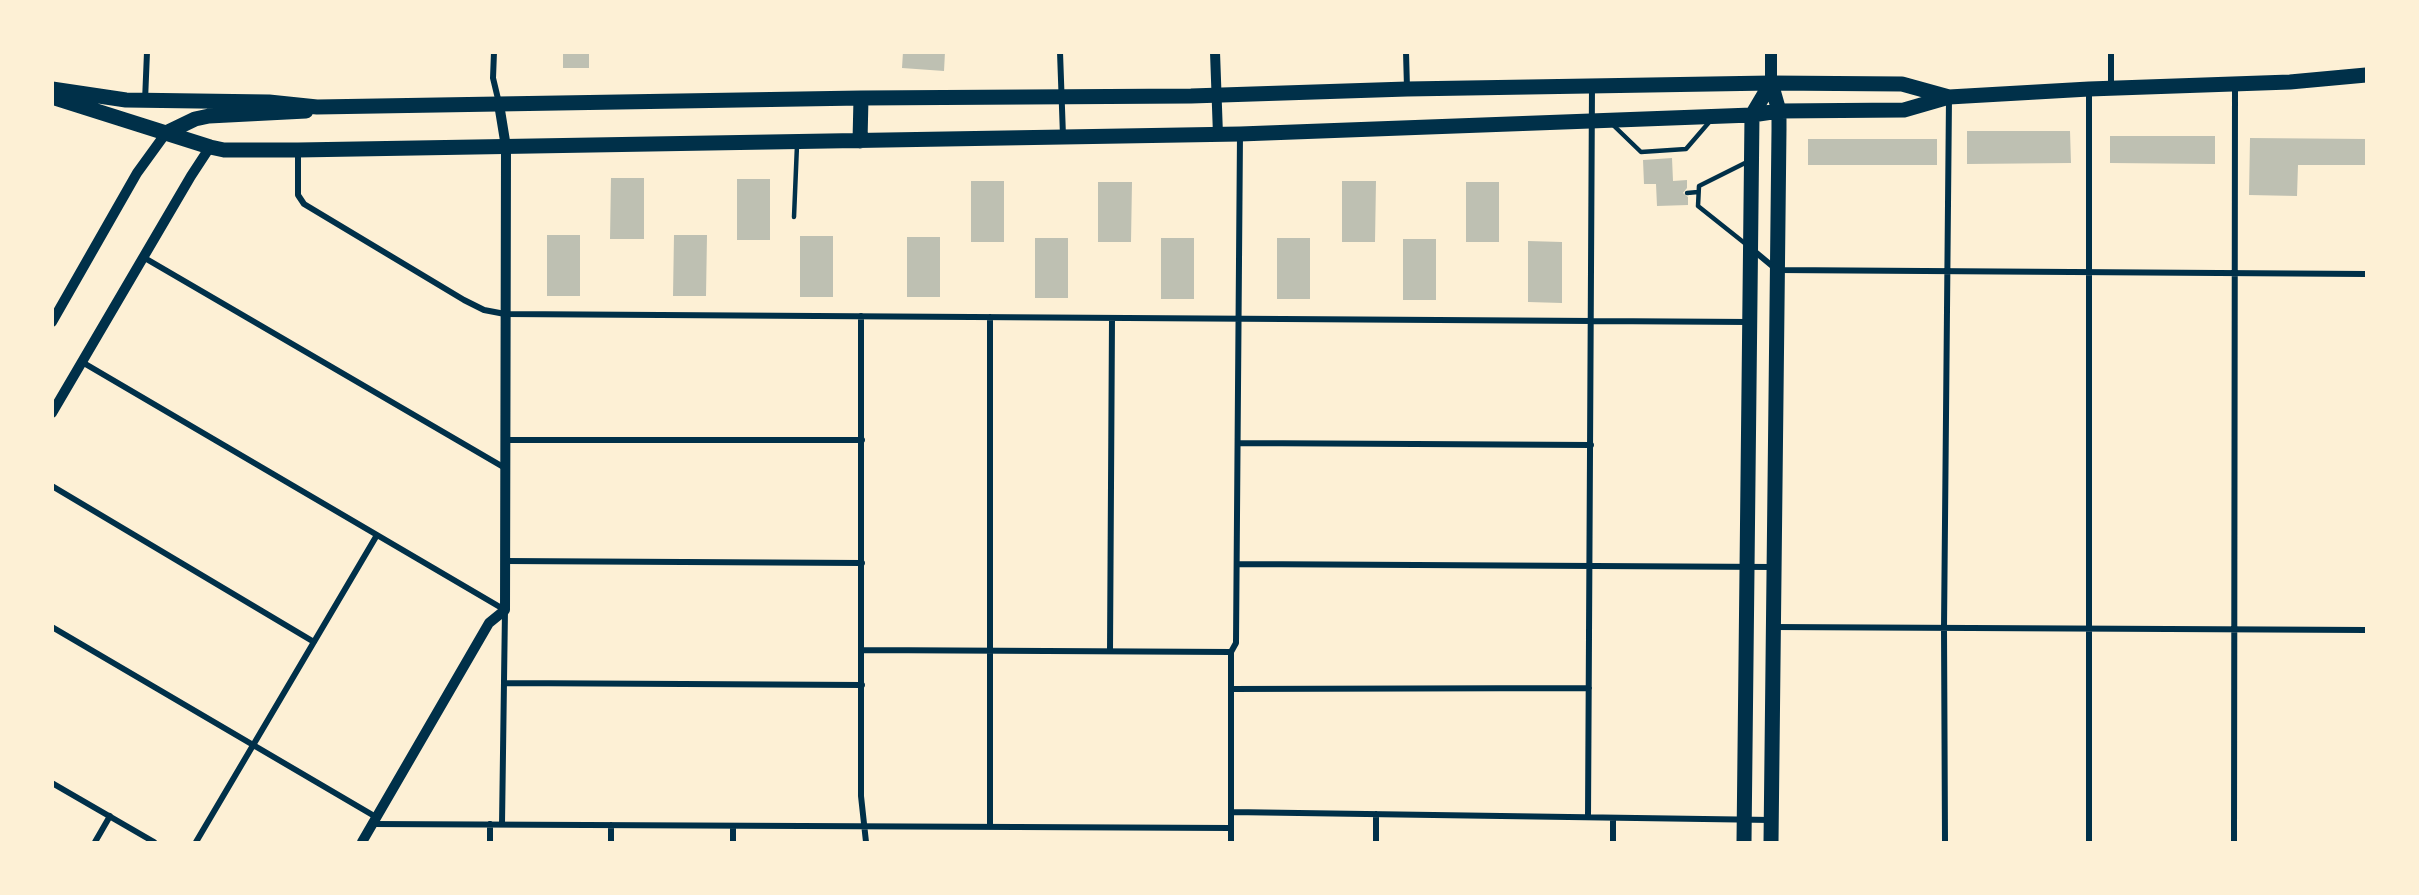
<!DOCTYPE html>
<html>
<head>
<meta charset="utf-8">
<style>
	body { margin:0 }
	#map { position:relative; width:2419px; height:895px; overflow:hidden; background:#fdf0d5; font-family:"Titillium Web",sans-serif }
	canvas { display:block }
	.frame { position:absolute; inset:0; border:54px solid #fdf0d5; pointer-events:none }
</style>
</head>
<body>
<div id="map">
<canvas width="2419" height="895"></canvas>
<div class="frame"></div>
</div>
<script>
const ctx = document.querySelector('canvas').getContext('2d');
ctx.lineJoin = 'round';
function fill(path, color) {
  ctx.fillStyle = color;
  ctx.fill(path, 'evenodd');
}
function strokePath(path, color, width, dash) {
  ctx.strokeStyle = color;
  ctx.lineWidth = width;
  ctx.lineCap = dash ? 'butt' : 'round';
  ctx.setLineDash(dash || []);
  ctx.stroke(path);
}
fill(new Path2D(`
	M563,52H589V68H563Z
	M903,52H945L944,71L902,68Z
	M1967,131H2070L2071,163L1967,164Z
	M2110,136H2215V164L2110,163Z
	M2250,138L2367,139V165H2298L2297,196L2249,195Z
	M1808,139H1937V165H1808Z
	M1672,158L1673,181L1687,180V188L1683,193L1688,197V205L1657,206L1656,184H1644L1643,160Z
	M611,178H644V239H610Z
	M737,179H770V240H737Z
	M971,181H1004V242H971Z
	M1342,181H1376L1375,242H1342Z
	M1098,182H1132L1131,242H1098Z
	M1466,182H1499V242H1466Z
	M547,235H580V296H547Z
	M674,235H707L706,296H673Z
	M800,236H833V297H800Z
	M907,237H940V297H907Z
	M1035,238H1068V298H1035Z
	M1161,238H1194V299H1161Z
	M1277,238H1310V299H1277Z
	M1403,239H1436V300H1403Z
	M1528,241L1562,242V303L1528,302Z`), '#bec0b2');
strokePath(new Path2D(`
	M1612,124L1641,152L1686,149L1711,120
	M1687,193L1698,192
	M794,217L797,145
	M1747,245L1698,206L1699,186L1749,161`), '#003049', 4.5);
strokePath(new Path2D(`
	M494,52L493,78L499,103
	M1060,52L1063,136
	M1406,52L1407,88
	M2111,52V87
	M145,101L147,52
	M298,151V195L304,204L464,300L484,310L505,314L1749,322
	M1753,250L1777,270L2366,274
	M143,257L505,468
	M861,316V796L866,842
	M990,317V827
	M82,362L505,610L502,824
	M505,440H862
	M1238,443L1591,445
	M52,486L314,642
	M505,561L862,563
	M1237,564L1773,567
	M52,627L376,817
	M1773,627L2366,630
	M862,650L1231,652
	M1110,651L1112,318
	M504,683L862,685
	M1231,689L1589,688
	M52,783L154,842
	M1231,812L1771,820
	M1588,817L1592,86
	M372,824L1231,828
	M490,824V842
	M611,825V842
	M95,842L110,816
	M196,842L377,535
	M733,842V826
	M1231,842V652L1236,643L1240,134
	M1376,842V814
	M1613,842V818
	M1945,842L1944,628L1949,98
	M2089,842V90
	M2234,842L2235,84`), '#003049', 6);
strokePath(new Path2D(`
	M1215,52L1218,135
	M52,322L137,173L166,133
	M52,413L191,176L210,147
	M362,842L489,623L505,610L506,147L499,104`), '#003049', 10);
strokePath(new Path2D(`
	M1771,52V83`), '#003049', 12);
strokePath(new Path2D(`
	M52,89L126,100L269,102L317,107L861,98L1191,96L1407,89L1771,83L1902,84L1949,97
	M52,97L210,147L224,150H298L1240,134L1752,115L1779,111L1904,110L1949,97L2089,89L2290,82L2366,75
	M166,133L195,119L209,116L306,111
	M860,141L861,98
	M1744,842L1752,115L1771,83
	M1771,842L1779,129V111L1771,83`), '#003049', 15);
</script>
</body>
</html>
